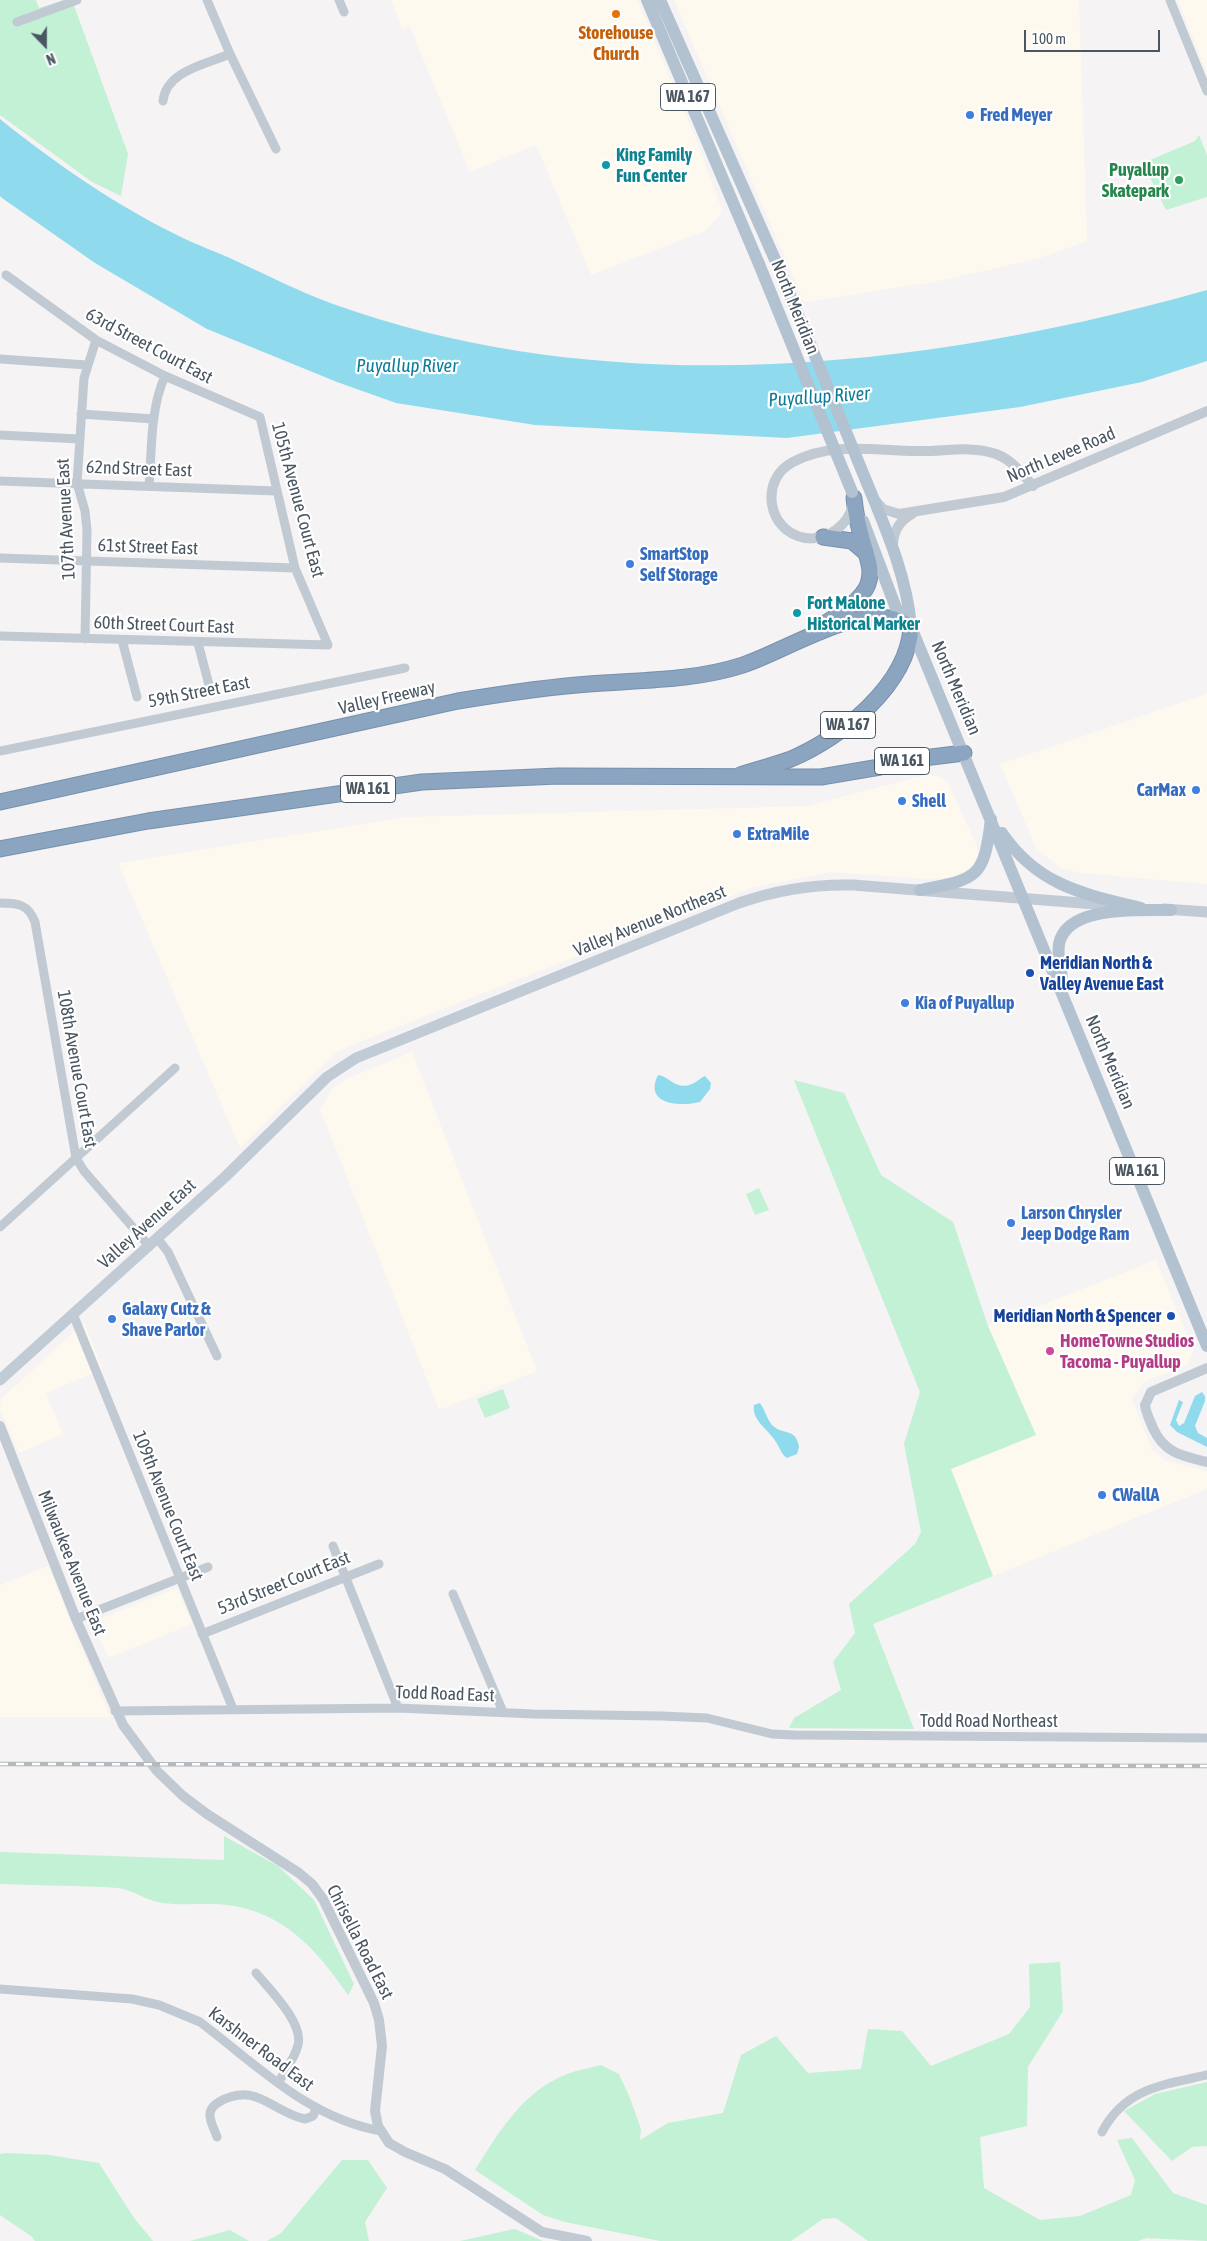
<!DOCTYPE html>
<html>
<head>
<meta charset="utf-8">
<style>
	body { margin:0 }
	#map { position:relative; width:1207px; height:2241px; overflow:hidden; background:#f5f3f3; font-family:"Asap Condensed",sans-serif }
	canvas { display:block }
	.north { position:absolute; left:20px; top:20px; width:50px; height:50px; -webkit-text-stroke:4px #fff; paint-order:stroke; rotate:158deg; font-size:14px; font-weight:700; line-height:20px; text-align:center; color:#4a5661 }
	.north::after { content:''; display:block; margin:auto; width:18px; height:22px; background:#4a5661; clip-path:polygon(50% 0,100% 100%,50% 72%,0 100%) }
	.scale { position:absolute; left:1024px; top:30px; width:136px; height:22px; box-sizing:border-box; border:2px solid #4a5661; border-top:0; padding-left:6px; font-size:15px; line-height:18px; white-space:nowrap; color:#4a5661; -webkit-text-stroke:4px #fff; paint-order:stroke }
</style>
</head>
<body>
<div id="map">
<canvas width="1207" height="2241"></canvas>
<div class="north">N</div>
<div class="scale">100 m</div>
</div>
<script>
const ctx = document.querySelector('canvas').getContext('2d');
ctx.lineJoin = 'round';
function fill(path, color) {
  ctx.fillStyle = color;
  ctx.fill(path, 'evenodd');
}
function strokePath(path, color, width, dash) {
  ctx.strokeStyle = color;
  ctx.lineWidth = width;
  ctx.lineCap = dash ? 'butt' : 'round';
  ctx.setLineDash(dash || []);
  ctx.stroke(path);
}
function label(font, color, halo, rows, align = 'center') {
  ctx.font = font + ' "Asap Condensed",sans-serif';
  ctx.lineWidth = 4.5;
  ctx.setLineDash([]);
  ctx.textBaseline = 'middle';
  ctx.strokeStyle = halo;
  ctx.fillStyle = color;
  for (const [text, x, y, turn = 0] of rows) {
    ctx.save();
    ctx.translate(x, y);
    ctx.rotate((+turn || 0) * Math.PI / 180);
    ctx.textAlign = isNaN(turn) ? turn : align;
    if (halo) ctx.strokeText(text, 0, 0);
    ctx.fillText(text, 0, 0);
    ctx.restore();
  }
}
fill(new Path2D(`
	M391,0H637L696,139L722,210L720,215L705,231L591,275L536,145L470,172L410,27L402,29Z
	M674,0H1079L1087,241L1043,257L989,270L933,282L804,302Z
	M1178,0H1207V73Z
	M1207,694V884L1081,873L1061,868L1037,850L1000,764Z
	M929,774L941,777L948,783L977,846L978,860L971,868L950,878L924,879L830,872L751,888L354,1044L335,1053L240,1148L118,863L407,817L807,806Z
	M412,1052L537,1371L439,1410L320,1109L333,1088L346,1079Z
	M1156,1260L1194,1352L1187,1365L1144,1382L1132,1399L1152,1450L1167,1461L1207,1471V1489L993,1576L950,1469L1036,1435L988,1326Z
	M84,1323L103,1369L46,1393L63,1434L19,1453L0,1410L1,1399Z
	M48,1566L110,1717H0V1585Z
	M177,1588L192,1624L108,1658L93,1622Z`), '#fdf9ef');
fill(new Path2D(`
	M0,0H36L39,8L64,0H72L128,154L121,196L92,182L0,115Z
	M1199,135L1207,155V197L1166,210L1143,163L1195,141Z
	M794,1080L844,1093L881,1175L953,1222L988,1326L1036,1435L951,1469L993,1576L873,1624L914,1729L789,1728L794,1718L841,1690L833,1662L855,1633L849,1604L915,1544L921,1532L904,1444L920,1392Z
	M759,1188L769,1210L755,1215L746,1194Z
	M503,1389L510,1408L485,1418L477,1399Z
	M224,1836L278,1866L314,1900L354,1984L348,1995C319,1953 287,1915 234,1906C210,1902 185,1906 162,1903C147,1901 133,1890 118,1888C79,1885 39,1886 0,1884V1852L224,1860Z
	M1060,1962L1063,2011L1028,2067L1027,2126L980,2137L984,2188L1040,2220L1080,2216L1131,2195L1135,2180L1117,2140L1132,2138L1173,2193L1207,2205V2241L1147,2238L1138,2241H868L836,2218L823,2219L791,2241H660L565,2222L543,2215L475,2170C499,2132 523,2091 567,2074C578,2070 590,2068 601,2065L619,2074L630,2098L641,2129L640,2140L668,2123L723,2113L741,2055L776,2036L808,2073L861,2069L868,2029L902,2031L931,2066L1009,2034L1030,2007L1029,1964Z
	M1207,2082V2146L1192,2147L1172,2161L1124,2111L1155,2094Z
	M6,2153L49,2155L99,2163L134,2218L153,2241H35L31,2236L0,2215V2154Z
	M342,2160H368L387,2188L365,2222L369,2241H267L281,2233Z
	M515,2229L543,2241H460L514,2229Z
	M230,2230L249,2241H190Z`), '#c3f1d5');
fill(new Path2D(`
	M0,119C56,164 117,206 181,237C199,246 217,252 234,260C267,275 300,292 333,304C611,404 928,369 1207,290V361L1142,382L1020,407L787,438L535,425L396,403L337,382L207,329L95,263L2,198L0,196Z
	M658,1075C669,1076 676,1091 692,1084C697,1082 700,1078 705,1076L711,1083L710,1089L700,1102C681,1107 643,1105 658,1075Z
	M1202,1392L1205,1396V1401L1195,1426L1198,1433L1207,1438V1447L1177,1432L1170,1425L1179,1400L1183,1402L1176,1420L1179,1426L1184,1423L1195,1396Z
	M760,1403C765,1410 767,1419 772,1425C783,1436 796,1427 799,1447L797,1454L787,1458C781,1454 780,1448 776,1442C769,1430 751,1420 754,1405Z`), '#90daee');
const motorway = new Path2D(`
	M823,537L852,541L866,553
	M822,625C901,578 860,569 854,498
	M0,802L458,701C501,694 545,687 589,684C640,680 694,681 743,665C785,651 850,608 894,619C900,621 906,624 911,627C908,685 841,738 791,759C774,765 756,770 740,775
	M0,849L148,821L422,782L558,776L821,777L880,767L907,760L964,753`);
strokePath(motorway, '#7690ad', 17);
strokePath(new Path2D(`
	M207,0L230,54L276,149
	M339,0L344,12
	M1170,0L1207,91
	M17,22L77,0
	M163,101C166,71 206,64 230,54
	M0,359L87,365
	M81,414L154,419
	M0,435L79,439
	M0,481L276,491
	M149,486C152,449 150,409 165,376
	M0,558L295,568
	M0,636L328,645L295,568L260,417L165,376L96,340L6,275
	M85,639L87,530L85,511L77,483L84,378L96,340
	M122,640L137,697
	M198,643L209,685
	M0,751L405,668
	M0,903C18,903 28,904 35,922L76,1158L84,1171L149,1246
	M0,1227L175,1068
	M157,1238L168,1252L217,1356
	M73,1314L233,1709
	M333,1546L398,1708
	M453,1594L503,1712
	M76,1619L208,1567
	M202,1634L379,1564
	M115,1711L398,1708L534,1714L662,1716L707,1718L772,1734L794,1735L1207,1738
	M256,1973C269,1989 304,2023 298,2045C295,2058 285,2071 278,2083
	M0,1989L132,1999L159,2005L200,2022C257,2065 308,2118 381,2131
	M1102,2132C1125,2088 1163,2085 1207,2075
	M217,2137C212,2123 203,2111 219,2102C256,2081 272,2112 305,2119L313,2116L316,2109`), '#c1cad2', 9);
strokePath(new Path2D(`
	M876,501L883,509L899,514L1004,497L1207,411
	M853,504C849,525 827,541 805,538C767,532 759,479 793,462C833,441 874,451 917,451C943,452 970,445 996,454C1012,460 1022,473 1033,486
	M893,546C893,531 899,521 912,514
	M1207,1368L1151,1392L1145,1405C1146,1413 1150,1421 1153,1428C1164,1453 1182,1456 1207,1462
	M0,1426L76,1619L123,1725L157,1771L183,1796L207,1814L299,1873L312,1884L323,1899L374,2003L379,2020L382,2046L375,2111L378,2126L389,2143L405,2152L445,2169L542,2232L587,2241`), '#c1cad2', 10);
strokePath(new Path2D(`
	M1164,909L1207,912
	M0,1380L225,1177L327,1077L356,1058L739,903C776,890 814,884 853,885L1120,906`), '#c1cbd6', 11);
strokePath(new Path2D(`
	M647,0L759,264
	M660,0L781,273
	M867,483C886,529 907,577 911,627
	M863,521L896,608L911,627L1207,1346
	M1002,833C1038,886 1084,894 1141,908
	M920,890C977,879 984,879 991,819
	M1062,979C1061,968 1057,956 1059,944C1067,904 1142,911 1171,910`), '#b3c2d1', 12);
strokePath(motorway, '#8ba5c1', 15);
const rail = new Path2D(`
	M0,1764L1207,1766`);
strokePath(rail, '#b5b8bd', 4.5);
strokePath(rail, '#fff', 2.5, [8]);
strokePath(new Path2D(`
	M759,264L852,492
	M781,273L867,483`), '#b3c2d1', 12);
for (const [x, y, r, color] of [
	[616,14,5,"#e8710a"],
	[970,115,5,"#3f7fe0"],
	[606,165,5,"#0f9aa8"],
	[1179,180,5,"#2e9e5b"],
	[630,564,5,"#3f7fe0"],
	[797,613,5,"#0f9aa8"],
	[1196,790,5,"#3f7fe0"],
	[902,801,5,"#3f7fe0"],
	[737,834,5,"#3f7fe0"],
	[1030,973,5,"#1a4fb4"],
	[905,1003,5,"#3f7fe0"],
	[1011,1223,5,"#3f7fe0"],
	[1171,1316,5,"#1a4fb4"],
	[112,1319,5,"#3f7fe0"],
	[1050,1351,5,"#d1479c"],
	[1102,1495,5,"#3f7fe0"]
]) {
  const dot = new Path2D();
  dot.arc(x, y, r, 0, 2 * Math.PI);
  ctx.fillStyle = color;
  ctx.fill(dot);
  strokePath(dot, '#fff', 2);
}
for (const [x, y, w] of [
	[688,97,55],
	[848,725,55],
	[902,761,55],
	[368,789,55],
	[1137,1171,55]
]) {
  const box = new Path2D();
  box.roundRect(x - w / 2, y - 13.5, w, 27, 4);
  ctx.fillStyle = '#fff';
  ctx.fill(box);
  strokePath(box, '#4a5661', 1);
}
label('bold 16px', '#4a5661', null, [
	["WA 167",688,97],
	["WA 167",848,725],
	["WA 161",902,761],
	["WA 161",368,789],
	["WA 161",1137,1171]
]);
label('bold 18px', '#c56008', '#fff', [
	["Storehouse",616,33],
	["Church",616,54]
]);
label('bold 18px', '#366cbe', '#fff', [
	["Fred Meyer",980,115],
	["SmartStop",640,554],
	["Self Storage",640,575],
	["CarMax",1186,790,"right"],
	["Shell",912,801],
	["ExtraMile",747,834],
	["Kia of Puyallup",915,1003],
	["Larson Chrysler",1021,1213],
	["Jeep Dodge Ram",1021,1234],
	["Galaxy Cutz &",122,1309],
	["Shave Parlor",122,1330],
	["CWallA",1112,1495]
], 'left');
label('bold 18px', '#0d838f', '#fff', [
	["King Family",616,155],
	["Fun Center",616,176],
	["Fort Malone",807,603],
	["Historical Marker",807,624]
], 'left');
label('bold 18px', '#27864d', '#fff', [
	["Puyallup",1169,170],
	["Skatepark",1169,191]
], 'right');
label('18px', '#4a5661', '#fff', [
	["North Meridian",795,307,68],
	["63rd Street Court East",149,346,28],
	["North Levee Road",1061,455,-23],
	["62nd Street East",139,469,2],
	["105th Avenue Court East",298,500,75],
	["107th Avenue East",66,519,-93],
	["61st Street East",148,547,2],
	["60th Street Court East",164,625,2],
	["North Meridian",956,688,67],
	["59th Street East",199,692,-11],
	["Valley Freeway",387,698,-13],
	["Valley Avenue Northeast",650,921,-22],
	["North Meridian",1110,1062,67],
	["108th Avenue Court East",77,1069,80],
	["Valley Avenue East",147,1224,-42],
	["109th Avenue Court East",168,1506,68],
	["Milwaukee Avenue East",72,1563,68],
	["53rd Street Court East",284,1583,-22],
	["Todd Road East",445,1694,2],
	["Todd Road Northeast",989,1721],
	["Chrisella Road East",360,1942,63],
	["Karshner Road East",261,2049,37]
]);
label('bold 18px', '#164399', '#fff', [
	["Meridian North &",1040,963],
	["Valley Avenue East",1040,984],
	["Meridian North & Spencer",1161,1316,"right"]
], 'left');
label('bold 18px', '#b23c85', '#fff', [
	["HomeTowne Studios",1060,1341],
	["Tacoma - Puyallup",1060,1362]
], 'left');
label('italic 19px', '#0c7c9b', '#fff', [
	["Puyallup River",407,366],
	["Puyallup River",819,397,-4]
]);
</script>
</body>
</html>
